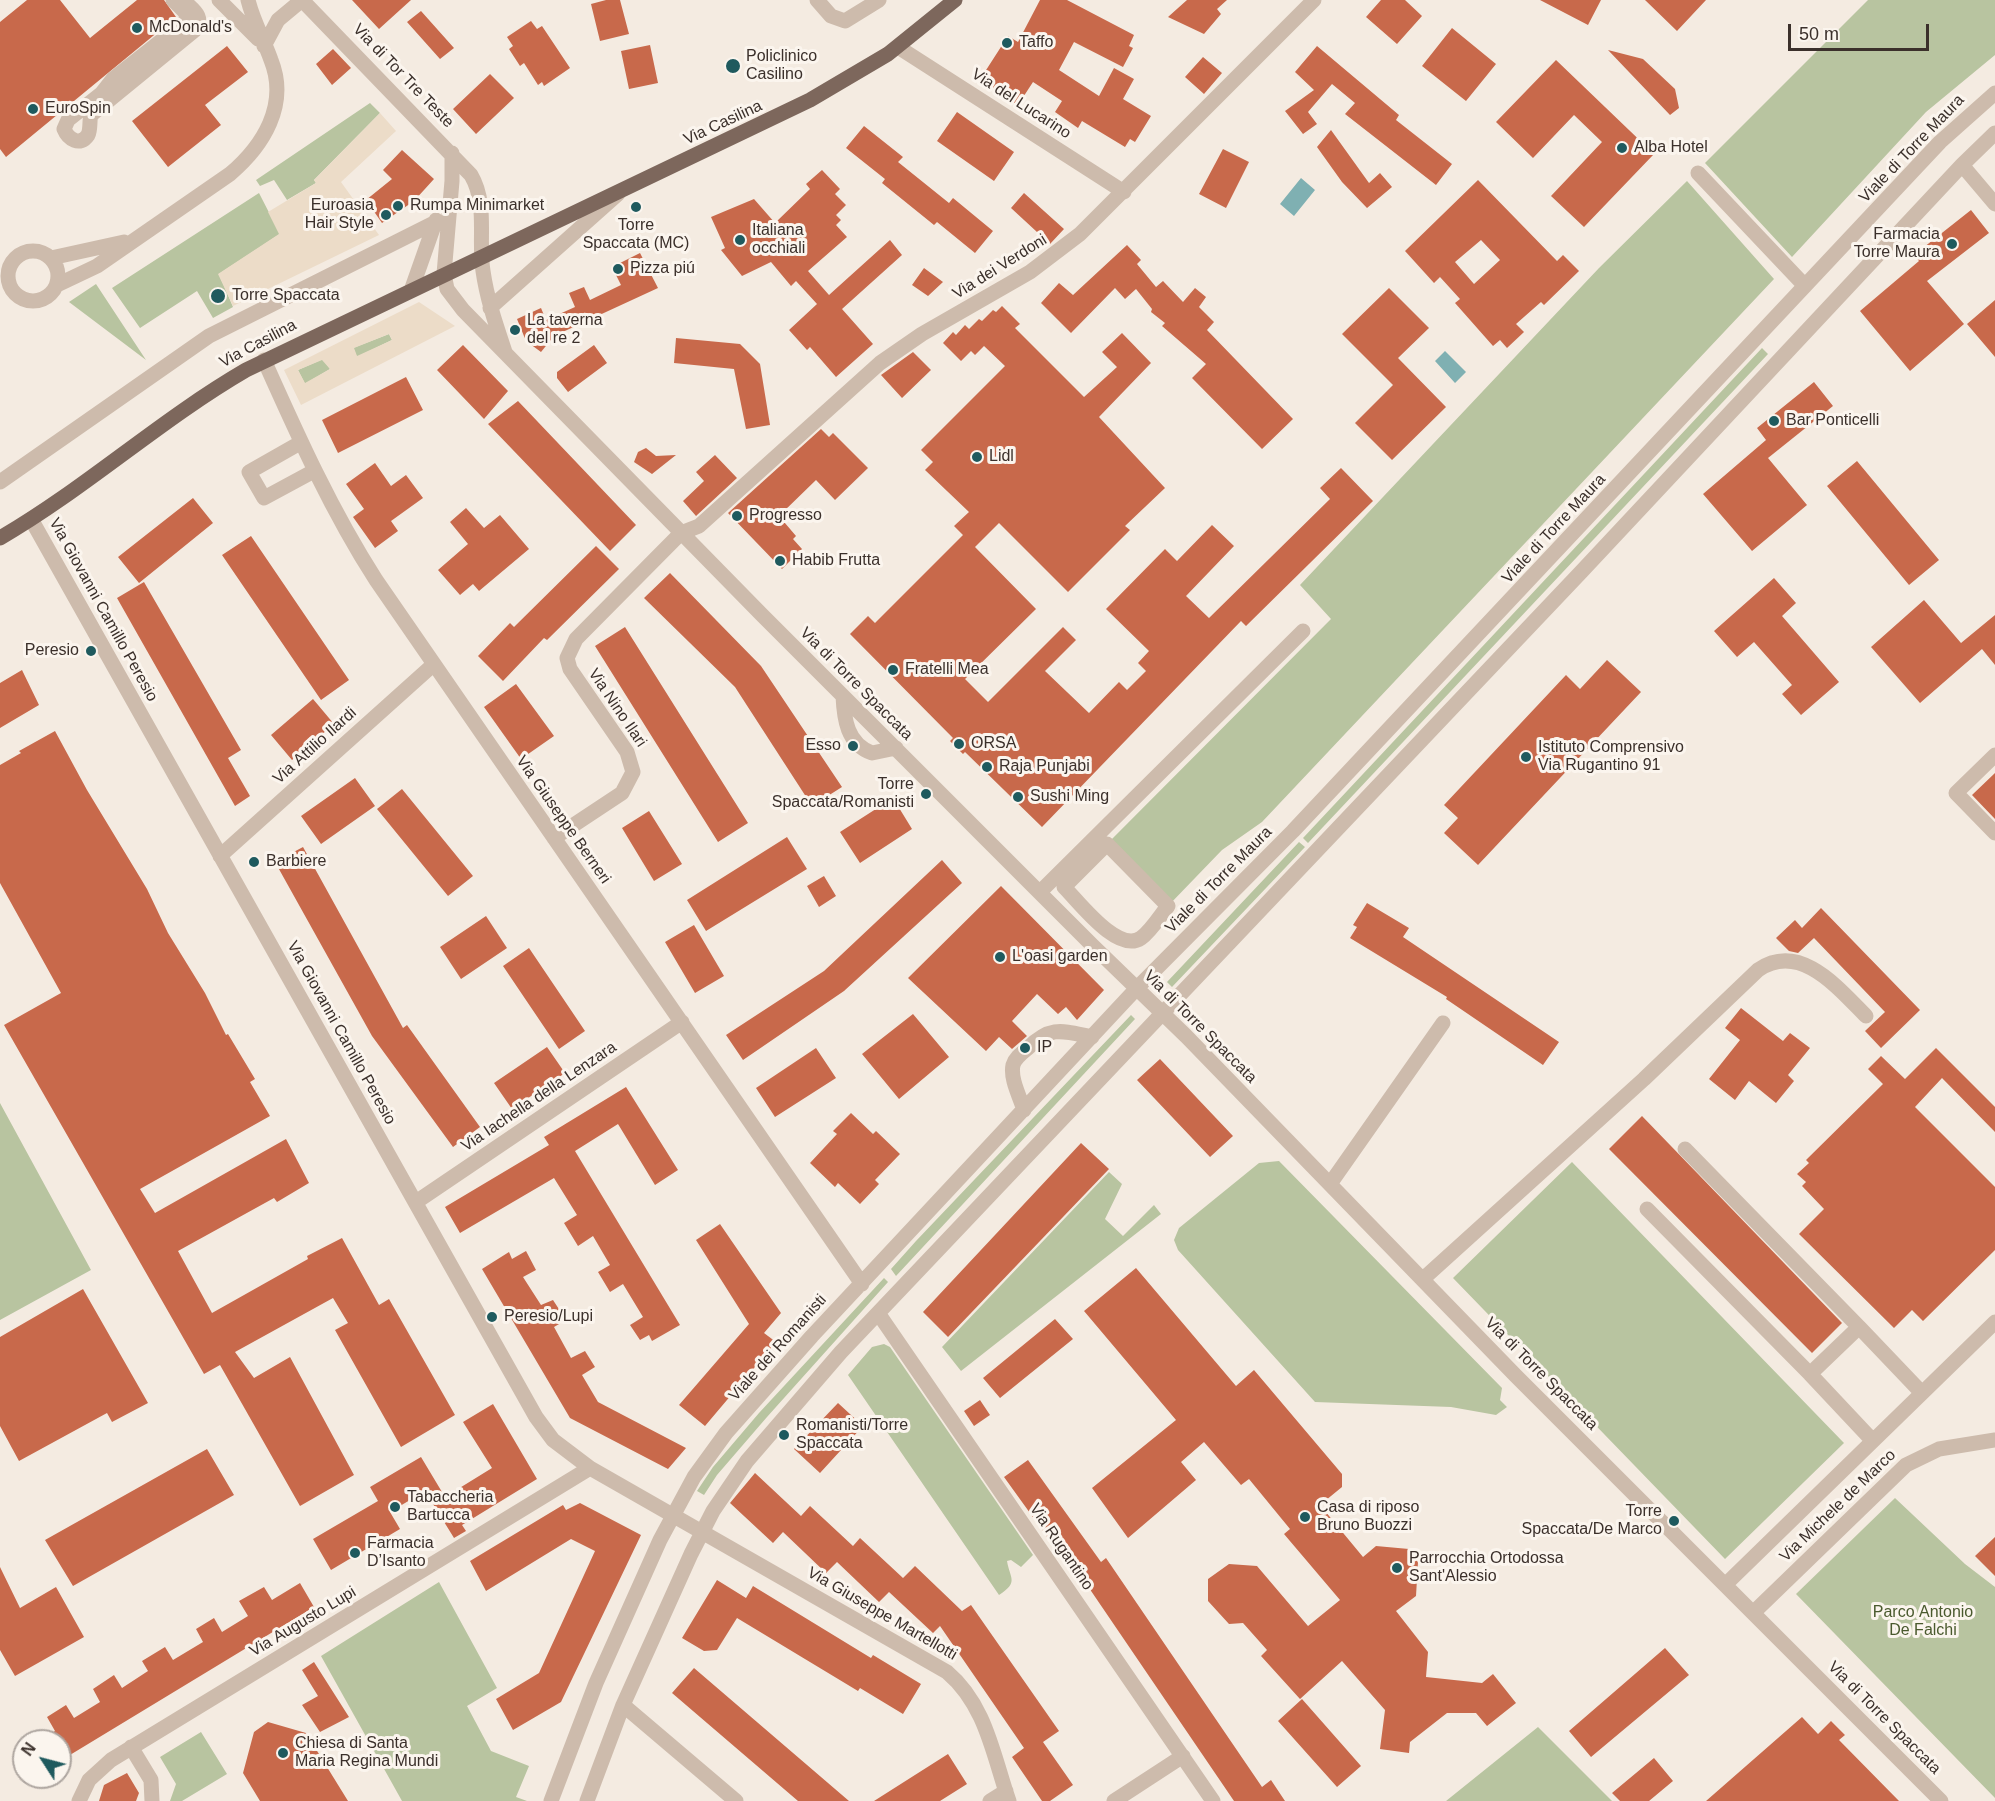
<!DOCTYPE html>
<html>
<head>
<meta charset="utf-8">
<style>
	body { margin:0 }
	#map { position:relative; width:1995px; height:1801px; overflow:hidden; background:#f4ebe1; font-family:Arial,sans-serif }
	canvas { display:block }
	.north { position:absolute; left:12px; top:1729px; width:60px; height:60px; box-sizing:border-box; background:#fbf5ee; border:2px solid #aea6a0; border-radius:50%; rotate:306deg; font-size:16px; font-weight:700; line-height:24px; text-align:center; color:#3b302b }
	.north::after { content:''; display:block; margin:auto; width:21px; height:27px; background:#1f5a5e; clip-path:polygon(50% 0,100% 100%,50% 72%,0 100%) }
	.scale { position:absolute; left:1788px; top:24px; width:141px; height:27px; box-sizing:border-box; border:3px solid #3b302b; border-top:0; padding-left:8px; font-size:18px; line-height:21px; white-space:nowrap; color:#3b302b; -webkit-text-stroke:4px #fbf5ee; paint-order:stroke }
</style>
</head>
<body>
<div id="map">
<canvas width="1995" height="1801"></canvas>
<div class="north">N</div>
<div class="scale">50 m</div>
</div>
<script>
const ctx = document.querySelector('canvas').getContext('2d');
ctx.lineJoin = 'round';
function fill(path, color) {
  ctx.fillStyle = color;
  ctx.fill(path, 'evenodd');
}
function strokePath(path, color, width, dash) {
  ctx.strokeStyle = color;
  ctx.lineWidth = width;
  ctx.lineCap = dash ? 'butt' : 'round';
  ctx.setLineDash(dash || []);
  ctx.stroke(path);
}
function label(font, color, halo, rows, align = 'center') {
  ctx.font = font + ' Arial,sans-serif';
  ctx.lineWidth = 6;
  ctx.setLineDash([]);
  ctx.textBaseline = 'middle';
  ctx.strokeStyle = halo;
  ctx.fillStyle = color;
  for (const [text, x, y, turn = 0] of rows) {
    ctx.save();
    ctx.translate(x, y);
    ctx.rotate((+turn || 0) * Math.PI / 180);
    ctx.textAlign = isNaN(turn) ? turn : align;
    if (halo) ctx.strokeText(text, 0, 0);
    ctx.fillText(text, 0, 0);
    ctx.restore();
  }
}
fill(new Path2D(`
	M1868,0H1995V55L1926,112L1792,257L1705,163Z
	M370,103L380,113L314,180L316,183L287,200L274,180L260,186L256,180Z
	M1687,181L1774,279L1262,822L1222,850L1168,906L1107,844L1331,619L1300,585L1599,268Z
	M259,193L280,234L219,274L233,307L213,318L197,291L140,328L112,288Z
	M96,284L146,360L69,302Z
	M389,334L392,340L357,357L353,348Z
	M1762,348L1768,354L1308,843L1303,838Z
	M323,359L330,369L305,384L298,370Z
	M1299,842L1305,847L1172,987L1167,982Z
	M1131,1015L1135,1019L896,1276L891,1269L916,1241Z
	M0,1103L91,1270L0,1320Z
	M1279,1161L1502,1388L1500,1400L1507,1407L1496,1415L1451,1407L1315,1402L1178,1250L1174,1240L1179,1228L1259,1163Z
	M1572,1162L1844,1443L1725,1559L1453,1278Z
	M1109,1172L1122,1184L1105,1219L1123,1236L1154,1205L1161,1214L961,1371L942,1347Z
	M884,1278L888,1282L767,1417L717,1475L704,1495L697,1491L713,1467L759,1413Z
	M884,1344L890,1347L1033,1555L1021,1567L1011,1560L1007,1561C1010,1579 1019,1582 999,1595L848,1375L872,1347Z
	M1895,1498L1965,1564L1995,1587V1798L1796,1594Z
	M439,1582L497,1688L467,1706L491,1751L529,1766L516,1797L527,1801H402L321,1656Z
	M1538,1727L1612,1801H1446Z
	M201,1732L227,1774L182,1801H170L176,1784L160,1757Z`), '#b8c4a0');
fill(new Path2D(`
	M380,113L396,131L341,182L379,235L233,306L218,274L279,234L268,212L316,183L314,180Z
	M419,302L455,326L301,405L284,370ZM389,334L392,340L357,356L354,348ZM322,360L330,369L305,383L298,370Z`), '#ecdcc8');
fill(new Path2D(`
	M1301,178L1315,190L1294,216L1280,204Z
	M1445,351L1466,372L1455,383L1435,361Z`), '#7fb0b2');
fill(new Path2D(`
	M27,0H60L90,38L137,0H164L176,17L6,157L0,149V22Z
	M352,0H411L379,29Z
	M606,0H620L629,34L600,41L591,4Z
	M1040,0H1067L1134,35L1129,46L1133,48L1123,67L1074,42L1059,70L1099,96L1114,68L1134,79L1123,99L1151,116L1135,142L1130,139L1125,147L1082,121L1078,128L1055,112L1062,101L1033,82L1018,105L979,81L1008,36L1018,42Z
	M1187,0H1227L1217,9L1221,14L1204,34L1168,17Z
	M1381,0H1405L1422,16L1397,44L1366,17Z
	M1540,0H1601L1588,25Z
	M1645,0H1706L1677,31Z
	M421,11L454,48L440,59L407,22Z
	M531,21L537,29L542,26L570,68L544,86L542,82L538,85L524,63L520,66L509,49L513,46L507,37Z
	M1452,28L1496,64L1466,101L1422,66Z
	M650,45L658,83L629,89L621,51Z
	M227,46L248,72L205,105L221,125L168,167L132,121Z
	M1317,46L1399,115L1396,120L1452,164L1436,185L1345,114L1355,103L1332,84L1308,112L1317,124L1303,134L1285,111L1314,90L1295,72Z
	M333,49L351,68L332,85L316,64Z
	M1608,50L1643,59L1675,89L1679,108L1670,115Z
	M1203,57L1222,73L1204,94L1185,77Z
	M1556,60L1654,154L1584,227L1551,196L1602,142L1574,115L1533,158L1496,122Z
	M490,74L514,98L476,134L453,109Z
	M957,112L1014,152L994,181L937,141Z
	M864,126L903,157L898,162L949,203L953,198L993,231L975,253L937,222L934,225L882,183L885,179L846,148Z
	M1331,130L1369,183L1380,173L1392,187L1367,208L1342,182L1317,147Z
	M1223,149L1249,162L1226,208L1199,194Z
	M402,150L434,179L414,201L382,223L366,200L392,179L383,170Z
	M822,170L840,189L835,194L846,205L836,215L841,220L836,225L847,237L808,271L829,295L890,240L902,255L842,309L873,344L836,377L810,347L807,350L789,330L817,304L796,281L791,286L771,262L742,276L721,250L725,248L711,217L754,199L775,223L810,189L806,184Z
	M1478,180L1557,261L1563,255L1579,271L1544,305L1541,302L1516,324L1524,332L1507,348L1500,340L1493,346L1455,303L1460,299L1440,277L1434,283L1405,251ZM1481,240L1500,260L1474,284L1455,262Z
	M1024,193L1064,229L1050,244L1011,208Z
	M1971,210L1989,233L1927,281L1964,324L1910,371L1860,311L1919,261L1914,255Z
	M1127,245L1141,260L1137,264L1156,287L1163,281L1183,302L1195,288L1206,297L1199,307L1214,322L1207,330L1293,419L1262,449L1192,378L1206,364L1162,326L1165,323L1151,312L1152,309L1136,289L1125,299L1115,288L1071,333L1041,303L1059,283L1073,295Z
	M640,253L658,288L554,336L541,352L526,341L517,319L541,308L546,320L575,307L569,293L584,287L590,300L621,285L612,267Z
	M924,268L943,282L928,296L912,285Z
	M1389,288L1429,328L1398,358L1446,407L1392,460L1355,423L1393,385L1342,334Z
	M1995,300V357L1967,324Z
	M1002,306L1020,324L1015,328L1084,397L1117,367L1102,352L1122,333L1151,363L1099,417L1165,488L1125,526L1130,530L1068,592L999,523L975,547L1036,609L965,679L988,702L1063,627L1076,640L1045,671L1089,713L1119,682L1127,690L1146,671L1138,663L1149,651L1106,609L1165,549L1177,561L1212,525L1234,546L1186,596L1209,618L1330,499L1320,488L1341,468L1373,501L1246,626L1241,621L1042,827L965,752L963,754L950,741L953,738L850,634L868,616L875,623L963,535L954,526L969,512L925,470L933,462L921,450L1005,366L984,346L975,355L971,351L961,361L943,343L953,332L956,335L965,325L969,329L979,319L982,321L993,310L996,312Z
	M676,338L740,344L760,364L770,425L746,429L734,369L674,363Z
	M463,345L508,391L484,419L437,370Z
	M594,345L607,363L568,392L557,378V372Z
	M913,352L931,370L902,398L881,375Z
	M406,377L423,410L338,453L322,420Z
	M1814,382L1833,406L1768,458L1807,505L1752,551L1703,494L1766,440L1757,428Z
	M518,401L636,525L610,551L488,424Z
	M821,429L829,437L833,433L868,468L835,500L816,480L779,516L796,536L793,539L802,549L782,569L728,513Z
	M646,448L656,456L676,455L652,474L634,462L638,452Z
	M715,455L737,478L696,516L683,501L704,481L696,472Z
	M1857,461L1939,560L1909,585L1827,486Z
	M375,463L391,486L406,475L423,498L391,521L398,531L375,548L353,517L364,509L346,484Z
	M193,498L213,523L139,583L118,557Z
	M466,508L484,528L500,515L529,549L479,591L473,584L460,595L438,570L468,544L450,522Z
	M251,536L349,680L321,700L222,555Z
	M596,546L619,569L547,640L544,638L503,681L478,656L510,623L514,627Z
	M670,573L761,666L842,787L812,806L735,687L644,598Z
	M1774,578L1796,603L1782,616L1839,682L1801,715L1782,694L1792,685L1754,642L1737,657L1714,631Z
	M144,582L241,750L228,758L250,796L235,806L117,598Z
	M1924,600L1961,643L1995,615V665L1982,649L1920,703L1871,647Z
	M625,627L748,823L718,842L595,646Z
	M1607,660L1641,692L1478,865L1444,833L1458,818L1444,805L1566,675L1580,689Z
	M22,670L39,705L0,728V683Z
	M516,684L554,736L521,759L484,707Z
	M313,699L334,724L292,760L271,735Z
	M55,731L87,790L147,889L168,933L205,993L226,1035L228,1034L255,1079L250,1082L270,1116L140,1189L155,1213L286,1139L309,1183L277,1202L274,1198L178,1251L212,1313L308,1259L307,1256L342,1238L379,1305L389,1299L455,1415L401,1447L335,1330L348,1323L333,1298L235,1352L254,1378L290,1357L354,1475L300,1506L220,1365L204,1374L4,1025L61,993L0,883V765L21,753L19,751Z
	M1995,773V819L1972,795Z
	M355,778L375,806L321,844L301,816Z
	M402,789L473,876L448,896L377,809Z
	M893,798L912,829L860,863L840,832Z
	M649,811L682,864L654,881L622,828Z
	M787,837L807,869L706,931L687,900Z
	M303,847L403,1028L407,1025L480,1127L453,1147L372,1036L275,862Z
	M942,860L962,883L844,991L743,1060L726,1035L824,971Z
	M824,876L836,896L819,907L807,886Z
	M1001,886L1104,990L1077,1020L1066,1007L1058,1014L1037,994L1012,1021L1027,1036L1012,1049L999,1037L986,1051L908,978Z
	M1367,903L1409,928L1403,937L1559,1042L1543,1065L1446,999L1447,997L1350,938L1357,927L1353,925Z
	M1821,908L1920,1010L1881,1048L1865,1031L1885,1012L1814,938L1798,953L1789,951L1776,938L1795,920L1802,928Z
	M486,916L507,948L461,979L440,947Z
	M694,925L724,976L695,993L665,942Z
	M529,948L585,1031L559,1049L503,966Z
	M1741,1008L1783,1041L1790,1033L1810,1048L1788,1075L1794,1081L1776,1103L1749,1081L1735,1100L1709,1079L1740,1040L1725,1028Z
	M913,1014L949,1057L899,1099L862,1054Z
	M547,1047L565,1073L512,1109L494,1083Z
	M816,1048L836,1078L775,1117L756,1088Z
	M1936,1048L1995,1107V1132L1942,1078L1915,1107L1995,1187V1250L1923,1321L1912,1310L1894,1328L1799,1234L1824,1209L1802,1186L1806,1182L1797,1174L1809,1163L1806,1160L1883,1084L1868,1069L1881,1056L1905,1079Z
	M1160,1059L1233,1136L1210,1157L1137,1080Z
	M626,1087L678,1170L655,1185L618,1124L575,1151L680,1325L652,1341L649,1335L640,1340L630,1325L643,1317L623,1284L610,1292L598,1272L610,1265L593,1236L578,1246L564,1223L577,1215L554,1178L460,1233L445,1207L549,1145L544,1137Z
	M851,1113L873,1134L876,1131L900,1154L875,1180L879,1184L860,1204L838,1183L835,1187L810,1163L837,1134L833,1131Z
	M1642,1116L1842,1323L1812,1353L1609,1149Z
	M1081,1143L1109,1169L948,1337L923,1312Z
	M720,1224L781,1313L764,1333L776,1342L705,1426L679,1405L749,1324L696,1240Z
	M526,1251L536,1270L523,1277L541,1305L553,1300L566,1320L554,1327L571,1358L585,1351L595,1367L582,1375L598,1402L686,1448L668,1469L570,1418L482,1269L509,1252L512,1259Z
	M1136,1268L1236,1386L1254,1370L1342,1474V1487L1320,1505L1363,1557L1376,1546L1409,1549L1418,1562L1416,1596L1396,1611L1428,1652L1426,1677L1482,1683L1493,1674L1516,1703L1487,1726L1476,1713H1447L1410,1742L1409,1753L1380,1749L1385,1710L1342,1661L1300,1699L1261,1656L1267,1650L1243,1623L1229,1624L1208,1601V1579L1229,1564L1257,1566L1308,1626L1340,1600L1284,1534L1290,1529L1249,1479L1241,1485L1204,1442L1181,1462L1196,1480L1128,1538L1092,1488L1176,1420L1084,1311Z
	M83,1289L148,1403L112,1422L107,1413L19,1461L0,1426V1337Z
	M1055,1319L1073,1339L1000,1398L983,1378Z
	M980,1400L990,1415L974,1426L964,1411Z
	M838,1403L863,1426L820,1473L794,1449Z
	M493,1404L537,1479L462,1525L466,1531L454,1538L425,1491L390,1512L400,1529L331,1570L313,1539L378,1501L370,1487L421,1457L445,1497L492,1468L463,1422Z
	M207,1449L234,1495L73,1586L45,1540Z
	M1028,1460L1101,1562L1106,1558L1262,1787L1271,1780L1285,1801H1234L1070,1560L1066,1563L1004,1477Z
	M755,1473L801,1516L810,1506L853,1546L860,1538L903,1578L915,1566L962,1611L971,1605L1059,1731L1043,1742L1073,1785L1050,1801H1042L1012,1757L1024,1748L940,1626L933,1633L889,1592L879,1602L837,1562L826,1573L783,1532L773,1543L730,1503Z
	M580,1503L641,1535L561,1702L513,1730L496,1699L539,1673L595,1551L571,1539L486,1591L470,1561L563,1505L566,1510Z
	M1995,1537V1576L1975,1556Z
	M0,1567L20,1608L56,1587L84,1637L15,1676L0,1650Z
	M717,1580L746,1598L753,1586L871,1658L873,1655L921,1684L903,1714L860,1688L858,1691L737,1618L717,1650L704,1651L682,1638Z
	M300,1583L314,1607L65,1758L60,1749V1741H55L50,1734L55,1731L47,1717L66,1705L74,1718L100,1702L93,1689L114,1675L122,1688L148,1671L142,1661L165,1647L173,1660L203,1642L196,1629L214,1618L222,1632L248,1616L239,1601L264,1587L272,1600Z
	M1665,1648L1689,1675L1591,1757L1569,1731Z
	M314,1662L349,1717L320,1732L302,1705L318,1696L302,1670Z
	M694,1668L849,1801H798L672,1693Z
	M1302,1699L1361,1766L1337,1787L1278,1721Z
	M1802,1717L1818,1734L1831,1721L1845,1735L1839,1740L1899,1801H1706Z
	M268,1722L306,1733L348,1801H260L243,1773L254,1732Z
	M948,1754L967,1784L940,1801H874Z
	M1654,1758L1673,1781L1649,1801H1620L1612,1793Z
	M127,1773L139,1793L136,1801H99L104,1785Z`), '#c8694b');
strokePath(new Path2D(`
	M173,0L187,14L185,22L113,79L102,93L68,120L64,129C68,139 80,147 88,135C91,129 89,121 91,115L195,30C205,16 193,10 183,0
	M219,0L258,39
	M302,0L471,175C488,204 478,239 483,271C487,299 496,325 505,352
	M817,0L831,16L845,21L879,0
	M264,46L278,20L302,0
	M898,47L1124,192
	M452,153V181L444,274L447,289L463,310L763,616L1092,945L1186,1036L1516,1376L1941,1801
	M1962,165L1995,204
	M1698,173L1805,286
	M8 276a25 25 0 1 1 50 0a25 25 0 1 1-50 0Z
	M51,258L124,242
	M57,285L97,266L230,174C263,146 289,105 271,60C264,40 253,21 248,0
	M412,288L436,220
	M490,308L618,194
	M264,360C298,436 331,510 376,580L862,1284
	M300,443L249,472L264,498L314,471
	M0,482L209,336L436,222
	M31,519L536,1417L553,1440L590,1468L947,1672C986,1705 993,1755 1009,1801
	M843,696C844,719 847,744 872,753L896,748
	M1995,755L1956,793L1995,833
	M554,838L622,793L633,772L627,752L570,669L567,658L576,639L681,533L699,526L880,363L922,334L1030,272L1080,234L1314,0
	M1107,844L1168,906C1160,916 1151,931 1141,938C1118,954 1079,902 1064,887Z
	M220,856L434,664
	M1040,892L1303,631
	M1024,1110C1020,1097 1010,1079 1013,1065C1015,1058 1022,1053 1028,1048C1051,1025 1063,1031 1092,1037
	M1330,1184L1443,1023
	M416,1202L682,1022
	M1647,1209L1810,1374L1859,1327L1685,1149
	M1423,1279L1644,1079L1758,970C1800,941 1838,988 1866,1016
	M878,1313L1213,1801
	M1859,1327L1921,1392
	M1810,1374L1872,1440
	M1725,1585L1995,1322
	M1753,1613L1906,1465L1939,1449L1995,1440
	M623,1705L736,1801
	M131,1747L151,1780L152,1801
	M79,1801L89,1780L111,1760L590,1468
	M551,1801L596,1683L660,1540L694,1477L726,1433L812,1336L1137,988L1293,831L1940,142L1995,93
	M587,1801L623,1705L691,1554L713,1511L747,1461L841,1352L1582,571L1962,165L1995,133
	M990,1801L1006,1791
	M1114,1801L1183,1756`), '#cdbbac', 15);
strokePath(new Path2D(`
	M0,538C86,488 160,420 246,370L810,100L888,54L955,0`), '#7d675c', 15);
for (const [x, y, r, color] of [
	[137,28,6,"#1f5a5e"],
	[1007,43,6,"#1f5a5e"],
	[733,66,8,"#1f5a5e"],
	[33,109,6,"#1f5a5e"],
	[1622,148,6,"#1f5a5e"],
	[398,206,6,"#1f5a5e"],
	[636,207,6,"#1f5a5e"],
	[386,215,6,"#1f5a5e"],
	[740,240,6,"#1f5a5e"],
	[1952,244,6,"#1f5a5e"],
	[618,269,6,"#1f5a5e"],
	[218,296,8,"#1f5a5e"],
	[515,330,6,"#1f5a5e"],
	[1774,421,6,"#1f5a5e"],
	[977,457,6,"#1f5a5e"],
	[737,516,6,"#1f5a5e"],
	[780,561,6,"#1f5a5e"],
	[91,651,6,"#1f5a5e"],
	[893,670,6,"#1f5a5e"],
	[959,744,6,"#1f5a5e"],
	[853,746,6,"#1f5a5e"],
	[1526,757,6,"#1f5a5e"],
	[987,767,6,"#1f5a5e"],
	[926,794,6,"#1f5a5e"],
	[1018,797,6,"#1f5a5e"],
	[254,862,6,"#1f5a5e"],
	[1000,957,6,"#1f5a5e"],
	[1025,1048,6,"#1f5a5e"],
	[492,1317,6,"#1f5a5e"],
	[784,1435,6,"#1f5a5e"],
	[395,1507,6,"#1f5a5e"],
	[1305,1517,6,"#1f5a5e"],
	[1674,1521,6,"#1f5a5e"],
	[355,1553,6,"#1f5a5e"],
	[1397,1568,6,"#1f5a5e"],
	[283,1753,6,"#1f5a5e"]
]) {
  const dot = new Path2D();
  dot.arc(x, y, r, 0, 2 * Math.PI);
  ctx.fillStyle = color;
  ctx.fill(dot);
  strokePath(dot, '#fbf5ee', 2);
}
label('16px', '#3b302b', '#fbf5ee', [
	["McDonald's",149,28],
	["Taffo",1019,43],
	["Policlinico",746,57],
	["Casilino",746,75],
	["EuroSpin",45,109],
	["Alba Hotel",1634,148],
	["Euroasia",374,206,"right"],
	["Hair Style",374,224,"right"],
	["Rumpa Minimarket",410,206],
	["Torre",636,226,"center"],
	["Spaccata (MC)",636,244,"center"],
	["Italiana",752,231],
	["occhiali",752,249],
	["Farmacia",1940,235,"right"],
	["Torre Maura",1940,253,"right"],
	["Pizza piú",630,269],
	["Torre Spaccata",232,296],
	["La taverna",527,321],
	["del re 2",527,339],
	["Bar Ponticelli",1786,421],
	["Lidl",989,457],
	["Progresso",749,516],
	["Habib Frutta",792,561],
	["Peresio",79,651,"right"],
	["Fratelli Mea",905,670],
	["ORSA",971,744],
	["Esso",841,746,"right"],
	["Istituto Comprensivo",1538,748],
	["Via Rugantino 91",1538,766],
	["Raja Punjabi",999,767],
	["Torre",914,785,"right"],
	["Spaccata/Romanisti",914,803,"right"],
	["Sushi Ming",1030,797],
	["Barbiere",266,862],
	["L'oasi garden",1012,957],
	["IP",1037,1048],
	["Peresio/Lupi",504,1317],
	["Romanisti/Torre",796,1426],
	["Spaccata",796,1444],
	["Tabaccheria",407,1498],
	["Bartucca",407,1516],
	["Casa di riposo",1317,1508],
	["Bruno Buozzi",1317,1526],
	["Torre",1662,1512,"right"],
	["Spaccata/De Marco",1662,1530,"right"],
	["Farmacia",367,1544],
	["D’Isanto",367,1562],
	["Parrocchia Ortodossa",1409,1559],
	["Sant'Alessio",1409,1577],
	["Chiesa di Santa",295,1744],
	["Maria Regina Mundi",295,1762]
], 'left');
label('16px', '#3b302b', '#fbf5ee', [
	["Via di Tor Tre Teste",403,76,46],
	["Via del Lucarino",1021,104,33],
	["Via Casilina",723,123,-25],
	["Viale di Torre Maura",1912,149,-46],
	["Via dei Verdoni",1000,267,-32],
	["Via Casilina",258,344,-28],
	["Viale di Torre Maura",1554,529,-47],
	["Via Giovanni Camillo Peresio",103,610,61],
	["Via di Torre Spaccata",856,684,45],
	["Via Nino Ilari",617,708,56],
	["Via Attilio Ilardi",315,746,-42],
	["Via Giuseppe Berneri",563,820,55],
	["Viale di Torre Maura",1219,880,-45],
	["Via di Torre Spaccata",1200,1027,45],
	["Via Giovanni Camillo Peresio",341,1033,61],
	["Via Iachella della Lenzara",539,1097,-34],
	["Viale dei Romanisti",778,1348,-48],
	["Via di Torre Spaccata",1541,1374,45],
	["Via Michele de Marco",1838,1506,-44],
	["Via Rugantino",1061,1547,56],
	["Via Giuseppe Martellotti",882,1614,30],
	["Via Augusto Lupi",303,1622,-31],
	["Via di Torre Spaccata",1884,1718,45]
]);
label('16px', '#4a5a2e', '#fbf5ee', [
	["Parco Antonio",1923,1613],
	["De Falchi",1923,1631]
]);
</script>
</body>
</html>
